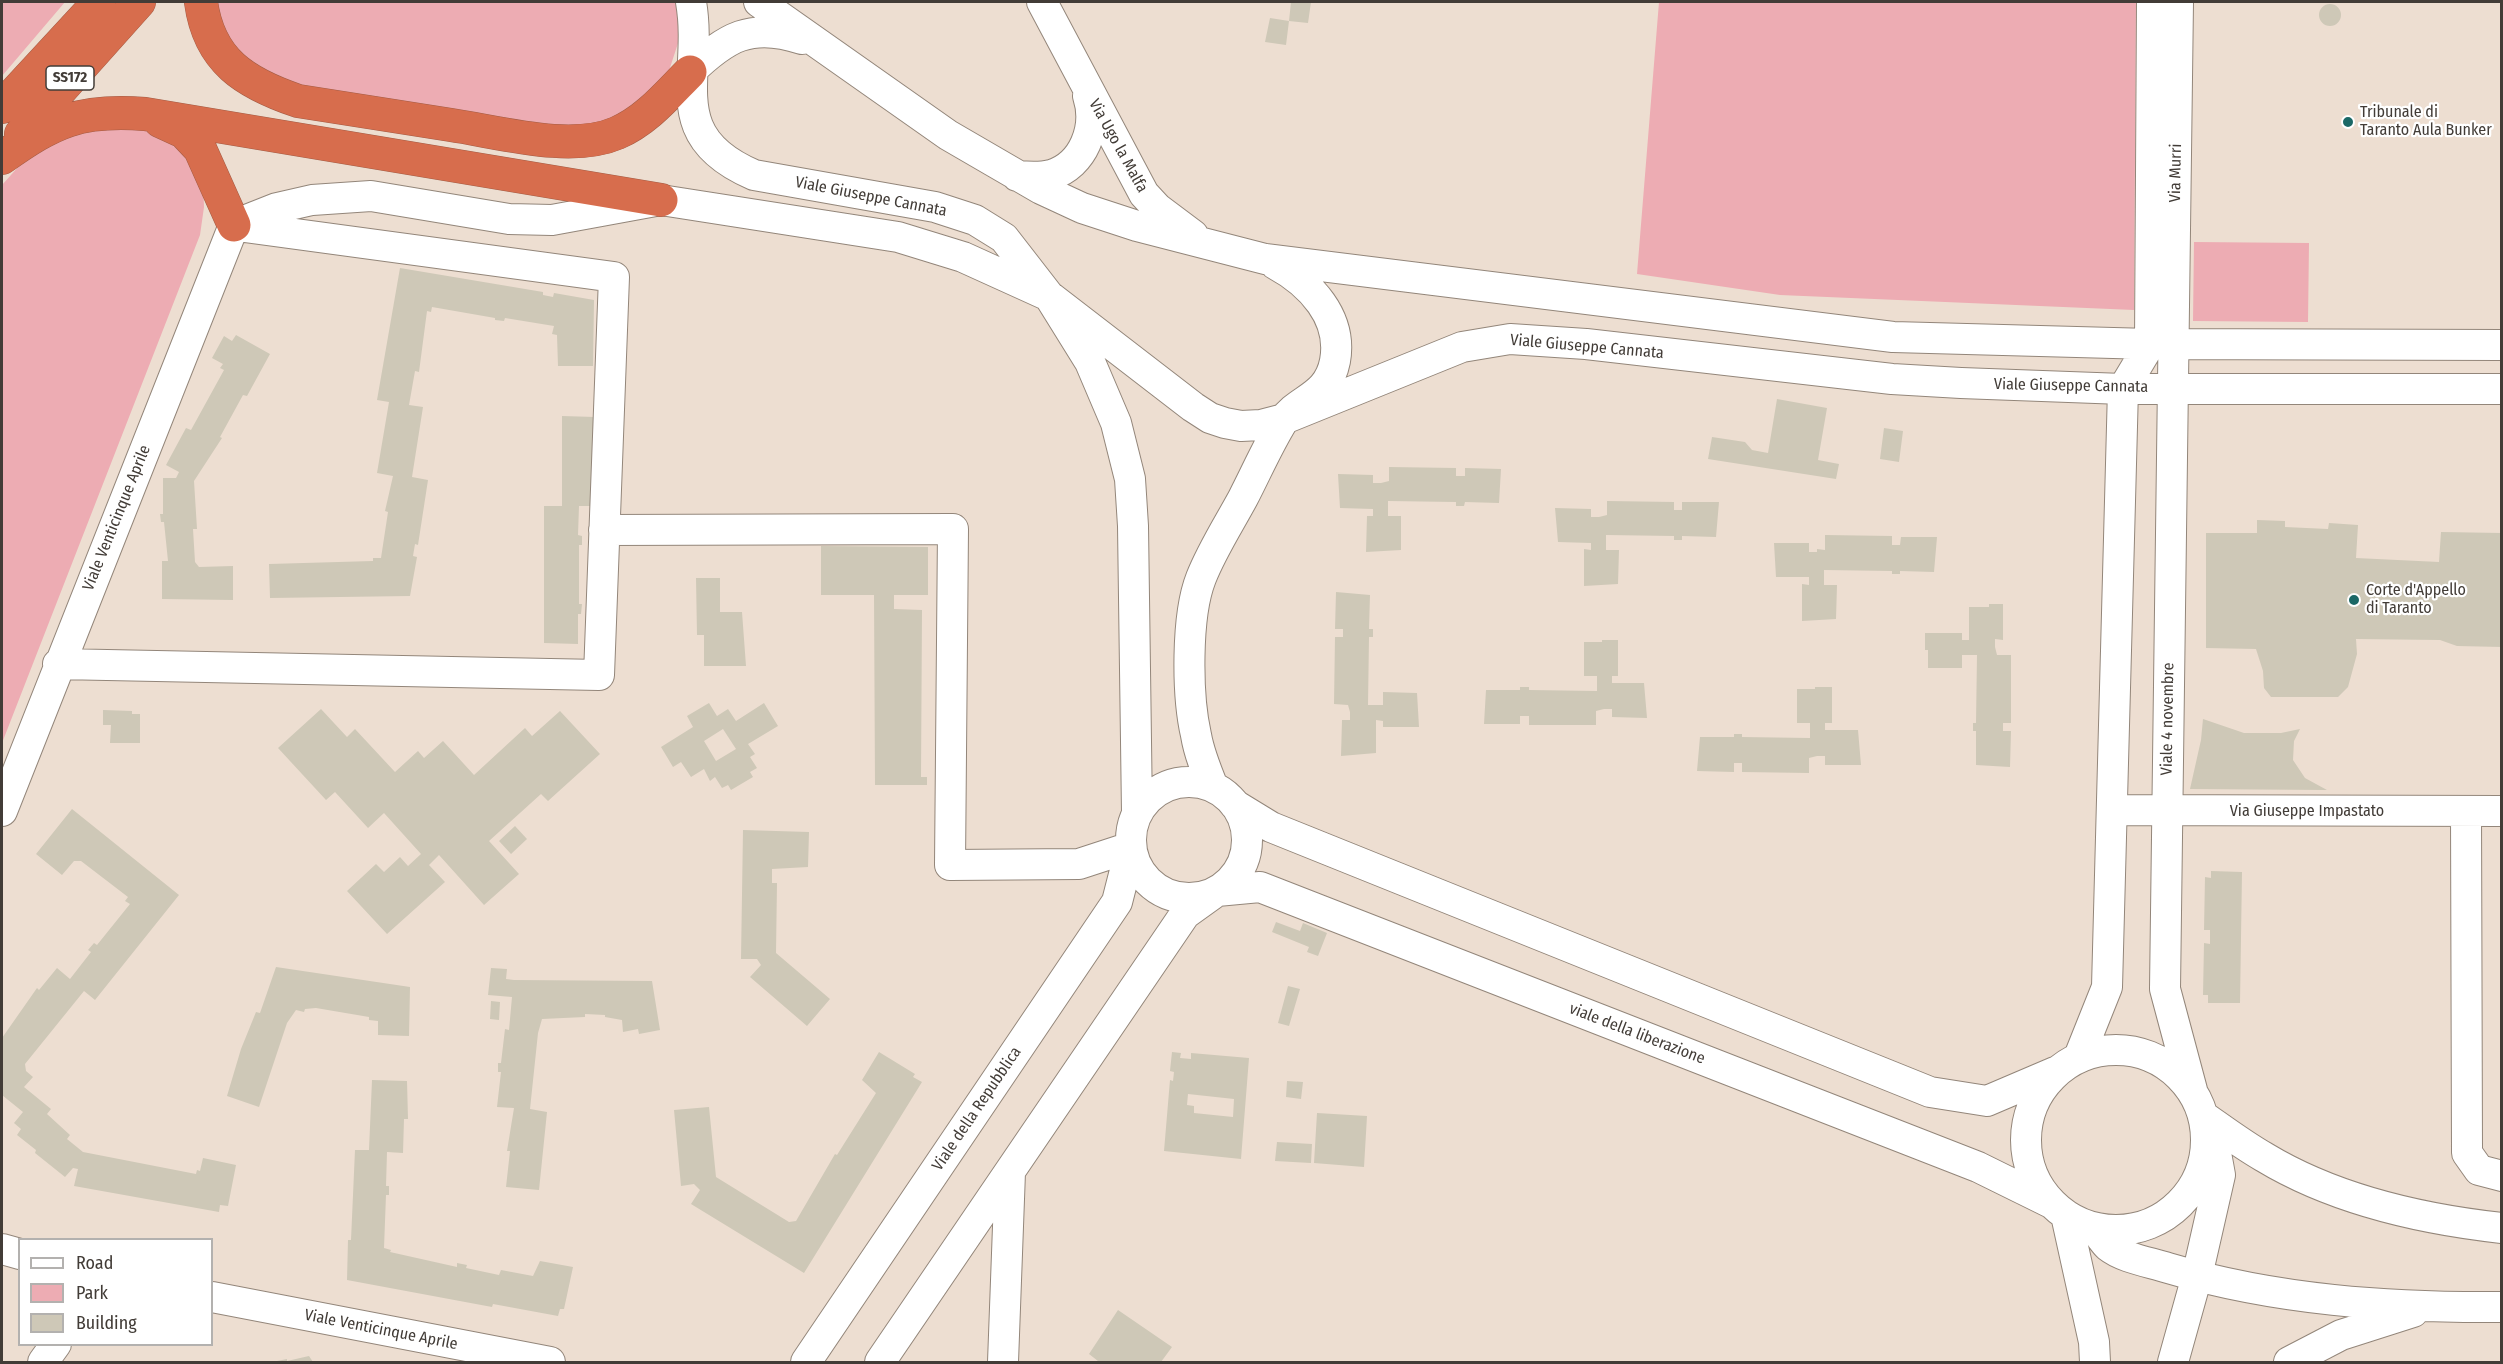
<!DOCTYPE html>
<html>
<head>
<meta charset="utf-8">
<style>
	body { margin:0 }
	#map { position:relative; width:2503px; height:1364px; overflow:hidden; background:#edded1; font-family:"Fira Sans Condensed",sans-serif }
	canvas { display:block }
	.frame { position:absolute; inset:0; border:3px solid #423c37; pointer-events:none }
	.legend { position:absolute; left:18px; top:1238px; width:195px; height:108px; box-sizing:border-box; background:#fff; border:2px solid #b3b1af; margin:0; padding:8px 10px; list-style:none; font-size:18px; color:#423c37 }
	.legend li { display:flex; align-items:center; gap:12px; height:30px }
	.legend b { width:30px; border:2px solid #b3b1af }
</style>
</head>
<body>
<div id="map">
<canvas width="2503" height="1364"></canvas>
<div class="frame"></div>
<ul class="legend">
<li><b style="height:8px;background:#fff"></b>Road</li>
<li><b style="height:16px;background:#edacb3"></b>Park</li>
<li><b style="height:16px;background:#cec8b7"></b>Building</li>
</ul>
</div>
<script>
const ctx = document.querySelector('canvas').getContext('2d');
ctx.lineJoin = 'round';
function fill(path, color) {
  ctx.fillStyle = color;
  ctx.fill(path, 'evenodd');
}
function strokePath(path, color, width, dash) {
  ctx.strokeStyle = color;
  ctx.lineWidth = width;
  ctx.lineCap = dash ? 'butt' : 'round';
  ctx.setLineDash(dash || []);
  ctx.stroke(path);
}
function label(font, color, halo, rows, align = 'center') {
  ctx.font = font + ' "Fira Sans Condensed",sans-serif';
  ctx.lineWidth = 4.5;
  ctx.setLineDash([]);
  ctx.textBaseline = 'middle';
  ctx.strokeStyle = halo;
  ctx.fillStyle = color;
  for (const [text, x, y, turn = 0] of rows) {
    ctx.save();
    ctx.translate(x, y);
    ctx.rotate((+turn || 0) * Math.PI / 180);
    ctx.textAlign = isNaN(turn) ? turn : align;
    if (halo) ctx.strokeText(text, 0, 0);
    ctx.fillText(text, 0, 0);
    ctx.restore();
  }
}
fill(new Path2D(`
	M2,2H65L2,76Z
	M211,2H677L681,34L665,83L627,118L576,128L294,90L238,61Z
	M1659,2H2136L2134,310L1780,295L1637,274Z
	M128,125L170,137L203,180L204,207L200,235L2,743V185L36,147L56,134Z
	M2194,242L2309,243L2308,322L2193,321Z`), '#edacb3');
fill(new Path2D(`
	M1291,2H1311L1308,23L1289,21Z
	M2319 15a11 11 0 1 1 22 0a11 11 0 1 1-22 0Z
	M1270,18L1289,21L1286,45L1265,42Z
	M400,268L543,292V295L553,297L554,293L594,300L593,366H558L557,335L552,334L554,326L505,318L504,321L495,320V318L432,307L431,312L427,311L419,372L415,371L409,405L423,407L412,477L428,480L418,545L415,544L413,556L417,557L410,596L270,598L269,564L373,561V558H381L388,512L385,511L393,476L377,473L389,402L377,400Z
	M236,335L270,354L247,396L243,395L220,437L222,438L194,481L197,529H193L195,562L199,567L233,566V600L162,599V561H168L164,522H161L160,514H163V478H176L179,472L166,465L186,428L191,430L224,370L220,368L223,364L212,358L224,336L232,341Z
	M1777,399L1827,408L1818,460L1839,464L1836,479L1708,459L1712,437L1745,442L1752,450L1768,453Z
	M562,416L595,417L594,506H579L578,535L582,536V545H579V604H582L581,614H578V644L544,643V506H562Z
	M1884,428L1903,431L1899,462L1880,459Z
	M1389,467L1456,468V476H1465V468L1501,469L1499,503L1465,502L1464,506H1456V502L1388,501V516H1401V550L1366,552L1367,516H1373V509L1340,508L1338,474L1373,475V483H1381L1389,481Z
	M1607,501L1674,502V510H1682V502H1719L1716,537L1682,536V540H1674V536L1606,535V550H1619L1618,584L1584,586V549L1591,550V543L1558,542L1555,508L1591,509V517H1599L1607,515Z
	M2257,520L2285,521V527L2328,529L2329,523L2358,525L2356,558L2439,562L2441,532L2502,533V647L2457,646L2440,640L2356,639L2357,654L2348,687L2338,697H2271L2264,688L2263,671L2256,649L2206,648V533H2257Z
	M1825,535L1892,536V545H1900L1901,537H1937L1934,572L1900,571V574H1892V571L1824,570V585H1837L1836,619L1802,621V584L1809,585V577H1776L1774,543H1809V552H1817V549L1825,550Z
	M821,546L928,547V595H894V609L922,610L921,777H927V785H875L874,595H821Z
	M696,578H720V612H742L746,666H704V635H697Z
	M1336,592L1370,595L1369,629H1373V637H1369L1368,705H1383V692L1417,693L1419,727H1383V721L1376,720V753L1341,756L1342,720H1350V712L1348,705L1334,704L1335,637H1343V629H1335Z
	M1989,604H2003V640L1995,639V647L1997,655H2011V723H2003V731H2011L2010,767L1976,765V731H1973V723H1976L1977,655H1962V668H1928V650H1925V633H1962V640H1969V607H1989Z
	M1602,640H1618V676H1612V683H1644L1647,718L1612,717V709H1604L1596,711V725H1529V716H1520V724H1484L1486,690H1520V687H1529V690L1597,691V676H1584V642H1602Z
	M1815,687H1832V723H1825V730H1858L1861,765H1825V756H1817L1809,758V773L1742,772V763H1734V772L1697,771L1700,737H1734V734H1742V737L1810,738V723H1797V689H1815Z
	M709,703L717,716L728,709L736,721L764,703L778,726L748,744L755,754L750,757L757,768L750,772L753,777L731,790L728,785L722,788L715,777L710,781L704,769L691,777L681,762L673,767L661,747L693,727L687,716ZM723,729L736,749L716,761L704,741Z
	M321,709L347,737L355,729L395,772L418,751L424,758L443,741L474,775L525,728L532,736L560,711L600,754L548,801L541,794L489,841L519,874L484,905L439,855L429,865L445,882L387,934L347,891L376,864L384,872L400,857L408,866L421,854L384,813L368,828L335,792L326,800L278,748Z
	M103,710L132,711V714H140V743H110L111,725H103Z
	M2203,719L2244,733H2281L2300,729L2294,741L2293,760L2305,778L2327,790L2190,789L2201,740Z
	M72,809L179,895L95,1000L84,991L25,1064L26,1071L33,1077L24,1087L51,1109L47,1114L70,1135L67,1139L83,1152L196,1174L197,1170L200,1171L203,1158L236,1165L228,1206L220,1205L219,1212L74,1186L78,1169L73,1168L65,1177L35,1153L36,1150L17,1135L21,1129L14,1123L23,1112L2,1095V1038L37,988L39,990L57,968L70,979L91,952L88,950L94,943L97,945L130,904L125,901L128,897L81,861H74L62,875L36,854Z
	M515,826L527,839L511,854L499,841Z
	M743,830L809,832L808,867L772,869V883H777L776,953L830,999L807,1026L750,977L761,965L757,959H741Z
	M2211,871L2242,872L2240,1003H2208V995H2203L2204,943L2210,944V930H2204L2205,877L2211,878Z
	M1276,922L1300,931L1303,923L1327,933L1318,956L1307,952L1309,947L1272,932Z
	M276,967L410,987L409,1036L378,1035V1021L369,1020V1017L316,1008L305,1009L304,1012L296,1010L287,1023L259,1107L227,1096L241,1049L256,1012L260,1013Z
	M491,968L507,969L506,979L514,980L652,981L660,1030L639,1034L638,1029L623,1032L622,1020L605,1017V1015L585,1014V1017L542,1019L538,1033L530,1109L547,1112L539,1190L506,1187L510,1151H507L514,1108L497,1107L501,1072H498V1063H501L505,1029L509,1030L512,997L488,995Z
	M1288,986L1300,989L1289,1026L1278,1023Z
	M491,1001L500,1002L499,1020L490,1019Z
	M879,1052L915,1074L913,1077L922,1082L804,1273L691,1204L700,1190L694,1184L681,1186L674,1110L709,1107L716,1177L789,1222L796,1221L835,1154L837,1155L876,1093L862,1080Z
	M1172,1052L1181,1053L1180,1058L1191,1059V1053L1249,1058L1241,1159L1164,1151L1170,1080L1173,1081L1174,1072L1170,1071ZM1188,1094L1234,1099L1233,1117L1194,1113V1106L1187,1105Z
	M372,1080L407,1081L408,1119H404L403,1153L387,1152L386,1186H389V1195H386L384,1248L391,1250L390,1252L457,1267V1263L467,1265L466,1268L499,1275L501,1270L533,1276L540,1261L573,1267L564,1309H560L558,1316L493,1304L492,1307L347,1280L348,1240H351L355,1150H369Z
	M1287,1081L1303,1082L1301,1099L1286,1097Z
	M1317,1113L1367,1116L1364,1167L1314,1163Z
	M1277,1142L1312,1144L1311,1163L1275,1161Z
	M1118,1310L1172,1347L1161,1362H1097L1098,1361L1089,1354Z
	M309,1356L313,1362H272L287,1359V1361Z`), '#cec8b7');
const minor = new Path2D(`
	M691,2C704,77 661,135 754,175L935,207L975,220L1004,238L1049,296L1193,407L1210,418L1225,423L1241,426L1261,425L1284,419L1462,347L1510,339L1586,344L1892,379L1961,383L2123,389H2502
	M759,2L948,135L1041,189L1082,208L1137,226L1265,259L1893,337L2150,344L2502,345
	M1042,2L1144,194L1157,208L1193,235
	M2178,2L2165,989L2192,1090
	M690,72C726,37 751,22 802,39
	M1017,176C1028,177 1040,178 1051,175C1084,165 1098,127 1088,96
	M234,225L277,208L312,200L371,196L509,219L552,220L661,200L898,237L963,257L1049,296L1090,362L1116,423L1130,479L1133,526L1137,813
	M604,530L953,529L950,865L1079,864L1131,847
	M58,664L599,675L614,277L237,226
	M1131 840a58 58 0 1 1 116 0a58 58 0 1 1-116 0Z
	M1213,787C1206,770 1199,753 1196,735C1187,696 1186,616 1201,578C1212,550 1229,524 1243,498C1256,473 1268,445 1283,421C1298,398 1328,398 1335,361C1343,317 1310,283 1275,264
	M1235,805L1271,827L1930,1092L1987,1101L2055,1072
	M2112,810L2502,811
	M2,811L234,225
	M2466,812L2467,1153L2479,1170L2502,1176
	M2026 1140a90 90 0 1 1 180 0a90 90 0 1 1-180 0Z
	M2079,1057L2107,987L2123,389L2150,344L2152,2
	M2203,1116C2223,1130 2243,1145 2264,1157C2335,1200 2420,1219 2502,1228
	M2066,1215L2094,1342L2095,1362
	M2094,1228C2098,1233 2103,1241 2108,1246C2123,1258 2149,1262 2168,1268C2276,1300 2389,1308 2502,1307
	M2,1249L20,1254
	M212,1297L550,1362
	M43,1362L56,1344
	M806,1362L1117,902L1131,847
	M880,1362L1185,914L1217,891L1260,887L1978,1167L2051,1203
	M1003,1362L1010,1172
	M2173,1362L2197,1276L2220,1175L2216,1153L2209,1142
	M2289,1362L2341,1335L2413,1312`);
const highway = new Path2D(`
	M201,2C209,61 245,83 298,101C349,109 400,117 451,125C499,132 571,153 617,133C647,120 668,94 690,72
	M2,107L99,2
	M160,121L184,132L200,149L234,225
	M21,134L139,2
	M2,158C54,121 80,109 145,114L661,200`);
strokePath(minor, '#93867a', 32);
strokePath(highway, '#a35c45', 34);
strokePath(minor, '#fff', 30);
strokePath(highway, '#d76d4d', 33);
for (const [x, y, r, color] of [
	[2348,122,6,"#1b6866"],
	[2354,600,6,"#1b6866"]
]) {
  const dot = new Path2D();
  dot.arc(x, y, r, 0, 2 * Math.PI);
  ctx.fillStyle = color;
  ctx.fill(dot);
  strokePath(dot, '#fff', 2);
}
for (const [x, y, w] of [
	[70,78,48]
]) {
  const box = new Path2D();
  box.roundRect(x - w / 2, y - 12, w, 24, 4.5);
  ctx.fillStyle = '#fff';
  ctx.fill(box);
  strokePath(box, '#423c37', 1.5);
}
label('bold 15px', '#423c37', null, [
	["SS172",70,78]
]);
label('16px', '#423c37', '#fff', [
	["Tribunale di",2360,113],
	["Taranto Aula Bunker",2360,131],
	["Corte d'Appello",2366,591],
	["di Taranto",2366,609]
], 'left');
label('16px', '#423c37', '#fff', [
	["Via Ugo la Malfa",1118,146,61],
	["Via Murri",2176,173,-89],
	["Viale Giuseppe Cannata",871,197,11],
	["Viale Giuseppe Cannata",1587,347,5],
	["Viale Giuseppe Cannata",2071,386,1],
	["Viale Venticinque Aprile",117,518,-68],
	["Viale 4 novembre",2168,719,-89],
	["Via Giuseppe Impastato",2307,812],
	["viale della liberazione",1637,1034,21],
	["Viale della Repubblica",977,1109,-56],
	["Viale Venticinque Aprile",381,1330,11]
]);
</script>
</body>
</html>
